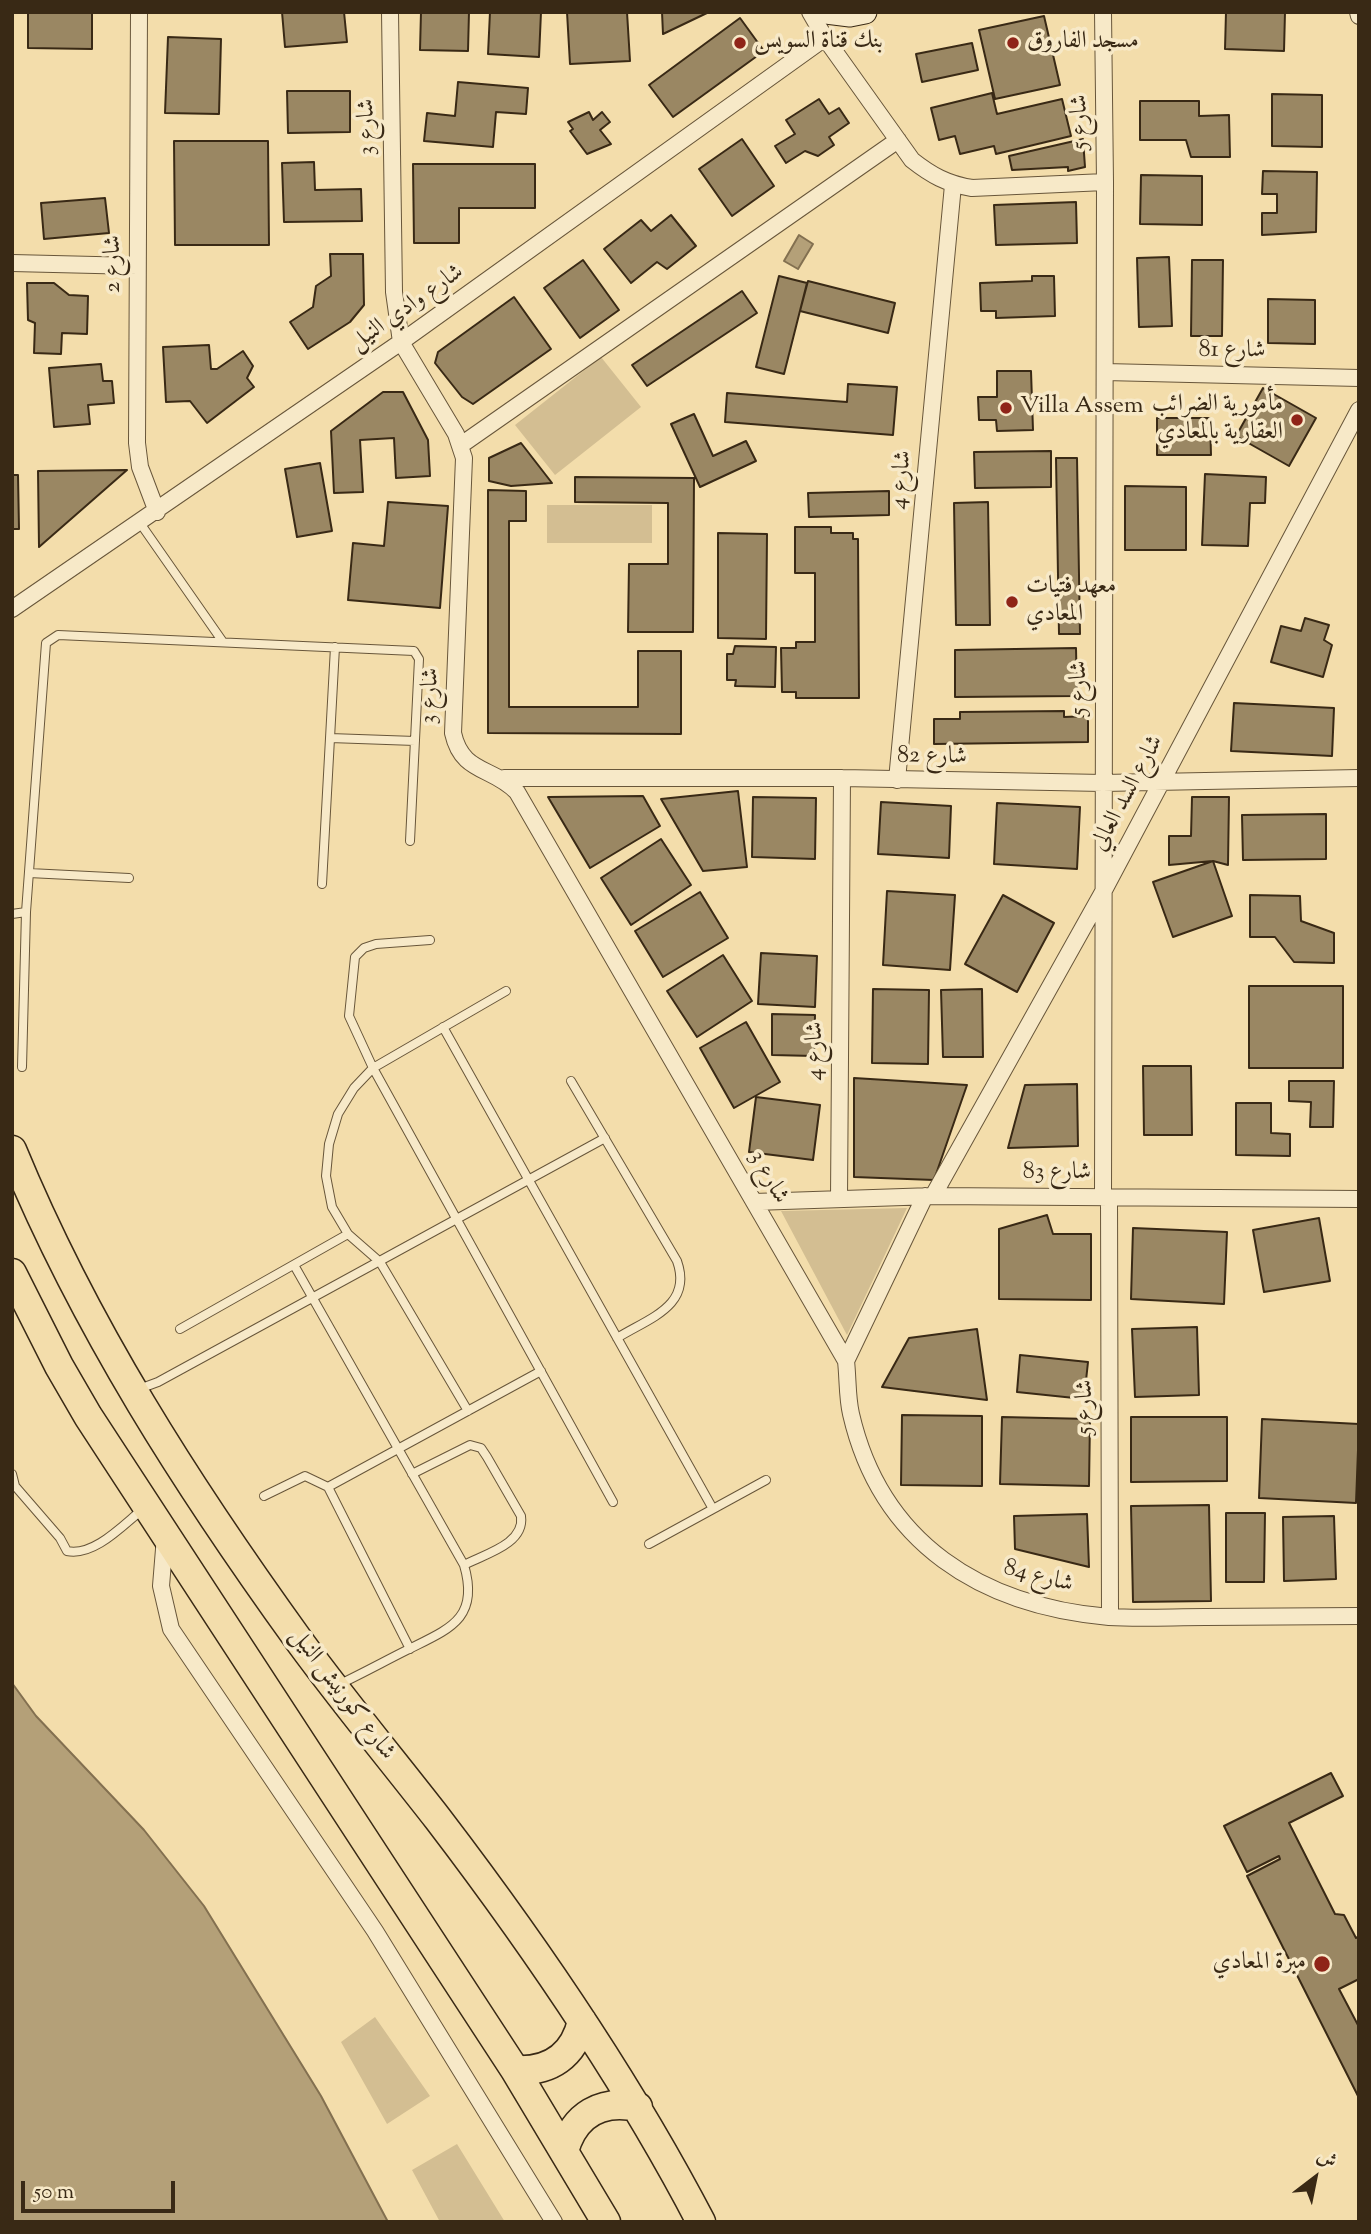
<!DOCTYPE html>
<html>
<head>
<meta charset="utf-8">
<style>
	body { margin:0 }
	#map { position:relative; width:1371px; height:2234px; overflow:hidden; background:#f3ddab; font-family:"Sorts Mill Goudy",Amiri,serif }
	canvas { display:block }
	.frame { position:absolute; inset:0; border:14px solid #392915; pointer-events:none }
	.north { position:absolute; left:1280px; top:2143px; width:70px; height:70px; -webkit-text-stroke:5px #f7e9c8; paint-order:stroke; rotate:32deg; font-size:19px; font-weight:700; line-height:28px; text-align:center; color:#392915 }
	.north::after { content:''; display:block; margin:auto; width:24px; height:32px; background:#392915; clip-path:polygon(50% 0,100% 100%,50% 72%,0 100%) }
	.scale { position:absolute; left:21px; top:2181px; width:154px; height:32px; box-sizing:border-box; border:4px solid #392915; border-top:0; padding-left:9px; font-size:21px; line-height:24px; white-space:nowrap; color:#392915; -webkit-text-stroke:5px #f7e9c8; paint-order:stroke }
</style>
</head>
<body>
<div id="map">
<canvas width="1371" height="2234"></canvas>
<div class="frame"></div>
<div class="north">ش</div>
<div class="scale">50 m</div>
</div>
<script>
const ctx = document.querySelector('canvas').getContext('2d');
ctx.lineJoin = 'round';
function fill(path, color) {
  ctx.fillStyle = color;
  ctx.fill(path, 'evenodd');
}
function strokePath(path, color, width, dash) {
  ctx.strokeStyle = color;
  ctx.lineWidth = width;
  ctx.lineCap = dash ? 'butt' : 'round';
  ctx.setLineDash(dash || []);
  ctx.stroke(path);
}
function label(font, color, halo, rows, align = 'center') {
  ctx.font = font + ' "Sorts Mill Goudy",Amiri,serif';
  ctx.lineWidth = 7;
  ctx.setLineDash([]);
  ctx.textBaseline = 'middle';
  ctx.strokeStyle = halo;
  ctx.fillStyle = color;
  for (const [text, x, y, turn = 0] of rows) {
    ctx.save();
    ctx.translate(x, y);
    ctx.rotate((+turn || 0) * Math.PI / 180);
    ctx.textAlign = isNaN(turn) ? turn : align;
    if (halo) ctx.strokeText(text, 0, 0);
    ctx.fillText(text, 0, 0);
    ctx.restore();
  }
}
fill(new Path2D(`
	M601,357L641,407L555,475L515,425Z
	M547,505H652V543H547Z
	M907,1208L847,1335L781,1211Z
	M375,2017L430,2096L387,2124L341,2042Z
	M457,2144L505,2222H440L412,2170Z`), '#d3be92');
const water = new Path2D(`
	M799,235L813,244L798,269L784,261Z
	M12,1683L36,1716L144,1830L204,1906L321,2096L388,2222H12Z`);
fill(water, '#b4a078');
strokePath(water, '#837050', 2);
const building = new Path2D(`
	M28,12H92V49L28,48Z
	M282,12H344L347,42L285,47Z
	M421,12H469L468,51L420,50Z
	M490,12H541L539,57L488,54Z
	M567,12H627L630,61L570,64Z
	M662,12H709L663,34Z
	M1226,12H1285L1284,51L1225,49Z
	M1044,16L1060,85L995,99L979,30Z
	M740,18L764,51L673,117L649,85Z
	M168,37L221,39L219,114L165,113Z
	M972,43L978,70L922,82L916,54Z
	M458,82L528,88L526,114L496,112L493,147L424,141L427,113L455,116Z
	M287,91H350V132L288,133Z
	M992,93L997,114L1062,99L1071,136L996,154L994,146L960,154L955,136L939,140L931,108Z
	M1272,94L1322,95V147L1272,146Z
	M819,99L829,114L839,108L849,123L829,137L834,145L818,156L805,151L786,163L775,146L795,134L786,120Z
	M1140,101H1199V116L1229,115L1230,157H1191L1186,140H1140Z
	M589,112L593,120L602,112L610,122L600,130L611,144L587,154L570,131L573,129L568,122Z
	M742,139L774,186L732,216L699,169Z
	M1083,139L1085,167L1068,171V167L1012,170L1009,156Z
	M174,141H268L269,245H175Z
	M314,162L315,190L361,189L362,221L284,222L282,163Z
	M413,164H535V208H459V243H414Z
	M1263,171L1317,172L1316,232L1262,235V213H1277V194H1262Z
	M1141,175L1202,176V225L1140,224Z
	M105,198L109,233L44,239L41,203Z
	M1076,202L1077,243L996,245L994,205Z
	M671,215L696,246L667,269L657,262L631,283L604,249L641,220L651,231Z
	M330,254H363L364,305L350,322L308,349L290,322L313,307L316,286L331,276Z
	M1169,257L1172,326L1139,327L1137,258Z
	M583,260L619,310L580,338L544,288Z
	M1192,260H1223L1222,336H1191Z
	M779,276L807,283L784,374L756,367Z
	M1032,276H1054L1055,316L996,318V311H981L980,283L1032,281Z
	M808,281L895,303L888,333L800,311Z
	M27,283H54L69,295L88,296L87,334L62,333L61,354L34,353L35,323L28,320Z
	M742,291L757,313L647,386L632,365Z
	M514,297L551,349L473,404L462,397L435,363L438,352Z
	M1268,299L1315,300V344L1268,343Z
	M209,345L211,369H217L243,351L253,366L247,378L254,387L207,423L190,401L166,402L163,347Z
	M101,364L103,381H112L114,403L88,405L90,424L54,427L49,368Z
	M997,371H1031L1033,430L997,431L996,420H979L978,397H997Z
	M848,384L897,387L893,435L725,422L727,393L847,402Z
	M1263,388L1316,418L1289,466L1236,436Z
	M383,392H403L428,440L430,476L396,478L394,438L360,440L363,492L334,493L331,431Z
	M694,414L713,456L746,441L756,461L700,487L671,424Z
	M1157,418H1210L1211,455H1157Z
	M521,443L552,483L511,486L489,481V458Z
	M1051,451V487L975,488L974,452Z
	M1056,458H1077L1080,634H1059Z
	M320,463L332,531L297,537L285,469Z
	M127,470L39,547L38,471Z
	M1205,474L1266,477L1265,503H1250L1248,546L1202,545Z
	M12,475H18L19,529H12Z
	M575,477L694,478L693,632H628L629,564H668V503L575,502Z
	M1125,486L1186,487V550H1125Z
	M488,490L526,491V521H509V707H638V651H681V734L488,733Z
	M889,491V515L809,517L808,493Z
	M388,502L448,506L440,608L348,600L353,543L384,546Z
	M988,502L990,625H956L954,503Z
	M795,527H831V533H853V539H858L859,698H796V692H782L781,648H796V642H815V573H795Z
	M718,533L767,534L766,639L718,638Z
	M1305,618L1329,625L1324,640L1332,645L1323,677L1271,662L1281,626L1301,631Z
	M735,646L776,647L775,687L735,686L736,680H727V654H733Z
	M1076,648L1077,696L955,697V650Z
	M1234,703L1334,708L1332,756L1231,751Z
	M1064,711V717L1088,716V742L934,744V719H960V712Z
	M738,791L747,867L703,871L661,799Z
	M643,796L660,826L590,868L548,797Z
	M753,797L816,798L815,859L752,857Z
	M1192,797H1229L1228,865L1213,861L1169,865V836H1191Z
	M881,802L951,806L949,858L878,854Z
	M997,803L1080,807L1077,869L994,864Z
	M1326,814V859L1243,860L1242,815Z
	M661,839L691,885L631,925L601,878Z
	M1213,861L1232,916L1173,937L1153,882Z
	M887,891L955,895L950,970L883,965Z
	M700,892L728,938L663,977L635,931Z
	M1003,895L1054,923L1017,992L965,964Z
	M1250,895L1300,896L1301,921L1334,933V963L1294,962L1275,937H1250Z
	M761,953L817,956L815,1007L758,1004Z
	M723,955L752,1001L697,1037L667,991Z
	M1249,986H1343V1068H1249Z
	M873,989L929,990L928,1064L872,1063Z
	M982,989L983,1057H943L941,990Z
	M772,1014L815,1015L814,1056L772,1055Z
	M746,1022L780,1082L734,1108L700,1048Z
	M1143,1066H1191L1192,1135H1144Z
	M854,1078L967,1085L934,1180L854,1177Z
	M1289,1081H1334L1333,1127H1310L1311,1102L1289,1101Z
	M1077,1084L1078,1146L1008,1148L1025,1085Z
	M756,1097L820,1105L813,1160L749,1152Z
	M1236,1103H1271V1133L1290,1134V1156L1236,1155Z
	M1047,1215L1053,1234H1091V1300L999,1299V1229Z
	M1319,1218L1330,1281L1264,1292L1253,1230Z
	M1133,1228L1227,1232L1224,1304L1131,1299Z
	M1197,1327L1199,1395L1135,1397L1132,1329Z
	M977,1329L987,1400L882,1387L909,1338Z
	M1020,1355L1088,1362L1084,1399L1017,1392Z
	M902,1415L982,1416V1486L901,1485Z
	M1002,1417L1090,1419L1089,1486L1000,1484Z
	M1131,1417H1227V1481L1131,1482Z
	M1262,1419L1359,1424L1356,1503L1259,1498Z
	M1209,1505L1211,1601L1133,1602L1131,1506Z
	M1226,1513H1265L1264,1582H1226Z
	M1087,1514L1089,1567L1015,1549L1014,1516Z
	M1334,1516L1336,1579L1284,1581L1283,1517Z
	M1331,1773L1343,1796L1289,1823L1335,1914L1344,1915L1356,1938L1359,1936V1979L1339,1989L1359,2027V2098L1247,1876L1280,1859L1279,1856L1247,1872L1224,1826Z`);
fill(building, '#9a8763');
strokePath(building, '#392915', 2);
const service = new Path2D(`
	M140,523L223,642
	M330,738L415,741
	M29,873L129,878
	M322,884L335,647
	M12,914L26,912
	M430,940L376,944L364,948L355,957L349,1016L373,1068L613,1502
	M443,1027L713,1509
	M22,1067L26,912L46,643L58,635L414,651L419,659L410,841
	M571,1081L677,1261C693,1306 649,1318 617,1338
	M294,1265L464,1565C480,1619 449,1629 407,1650C385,1661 363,1673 340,1684
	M180,1329L348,1234
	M139,1389L158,1382L605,1138
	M468,1411L380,1262L348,1234L332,1207L326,1176L329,1144L338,1114L354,1088L373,1068L506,991
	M12,1474L15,1486L60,1538L67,1551C94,1557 124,1524 143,1509
	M412,1474L470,1445L481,1448L487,1457L521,1516C525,1544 485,1554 464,1565
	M328,1487L541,1371
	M264,1496L305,1476L328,1487L410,1649
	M649,1544L766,1480`);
const minor = new Path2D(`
	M139,12L137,443L140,467L157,512
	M390,12L394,292L401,342L456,434L464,458L453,733C462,774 492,766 517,792L846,1361C848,1378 847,1397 851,1414C881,1544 982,1606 1109,1617C1141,1619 1173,1617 1205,1617C1256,1617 1307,1616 1359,1616
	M810,12L825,38L912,160C931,175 947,184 972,188L1105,182
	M1358,12L1359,16
	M12,263L137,266
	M1105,372L1359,378
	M461,445L898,140
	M12,609L401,342L825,38
	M504,778H842L1103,783L1359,778
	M897,780L953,185
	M933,1196L1103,892L1359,410
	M1103,1196L1105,182L1103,12
	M1109,1197L1110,1617
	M839,1198L842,778
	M754,1202L933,1196L1359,1199
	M846,1361L925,1196
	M165,1537L161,1586L171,1629L375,1931L554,2222`);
const secondary = new Path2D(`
	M826,12L850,15L865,12`);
const trunk = new Path2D(`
	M12,1150C85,1327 188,1487 300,1642C344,1702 392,1760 438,1819C535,1946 627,2080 701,2222
	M12,1273L59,1366L88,1416L515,2070L606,2222
	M515,2070C550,2072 574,2056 582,2021
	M564,2151C574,2115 601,2099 638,2107`);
strokePath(service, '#68563a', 10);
strokePath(minor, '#68563a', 18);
strokePath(secondary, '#392915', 25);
strokePath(trunk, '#392915', 31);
strokePath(service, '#f7e9c8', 8);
strokePath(minor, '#f7e9c8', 16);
strokePath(secondary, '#f7e9c8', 23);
strokePath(trunk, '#f3ddab', 28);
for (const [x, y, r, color] of [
	[740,43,7,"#8f2418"],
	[1013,43,7,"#8f2418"],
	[1006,408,7,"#8f2418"],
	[1297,420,7,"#8f2418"],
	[1012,602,7,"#8f2418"],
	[1322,1964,9,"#8f2418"]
]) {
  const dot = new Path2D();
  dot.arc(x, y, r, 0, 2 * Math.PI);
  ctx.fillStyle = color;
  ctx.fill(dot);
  strokePath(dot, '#f7e9c8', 2.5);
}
label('24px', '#392915', '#f7e9c8', [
	["بنك قناة السويس",754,43],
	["مسجد الفاروق",1027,43],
	["مأمورية الضرائب",1283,406,"right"],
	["العقارية بالمعادي",1283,434,"right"],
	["Villa Assem",1020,408],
	["معهد فتيات",1026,588],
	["المعادي",1026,616],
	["مبرة المعادي",1306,1964,"right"]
], 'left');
label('24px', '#392915', '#f7e9c8', [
	["شارع 5",1082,122,-91],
	["شارع 3",369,127,-91],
	["شارع 2",115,264,-90],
	["شارع وادي النيل",408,309,-35],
	["شارع 81",1232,352,1],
	["شارع 4",903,480,-85],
	["شارع 5",1081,688,-90],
	["شارع 3",432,696,-88],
	["شارع 82",932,758,1],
	["شارع السد العالي",1129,794,-62],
	["شارع 4",817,1051,-90],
	["شارع 83",1057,1174],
	["شارع 3",767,1178,60],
	["شارع 5",1087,1407,-90],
	["شارع 84",1038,1578,15],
	["شارع كورنيش النيل",341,1695,53]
]);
</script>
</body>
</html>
